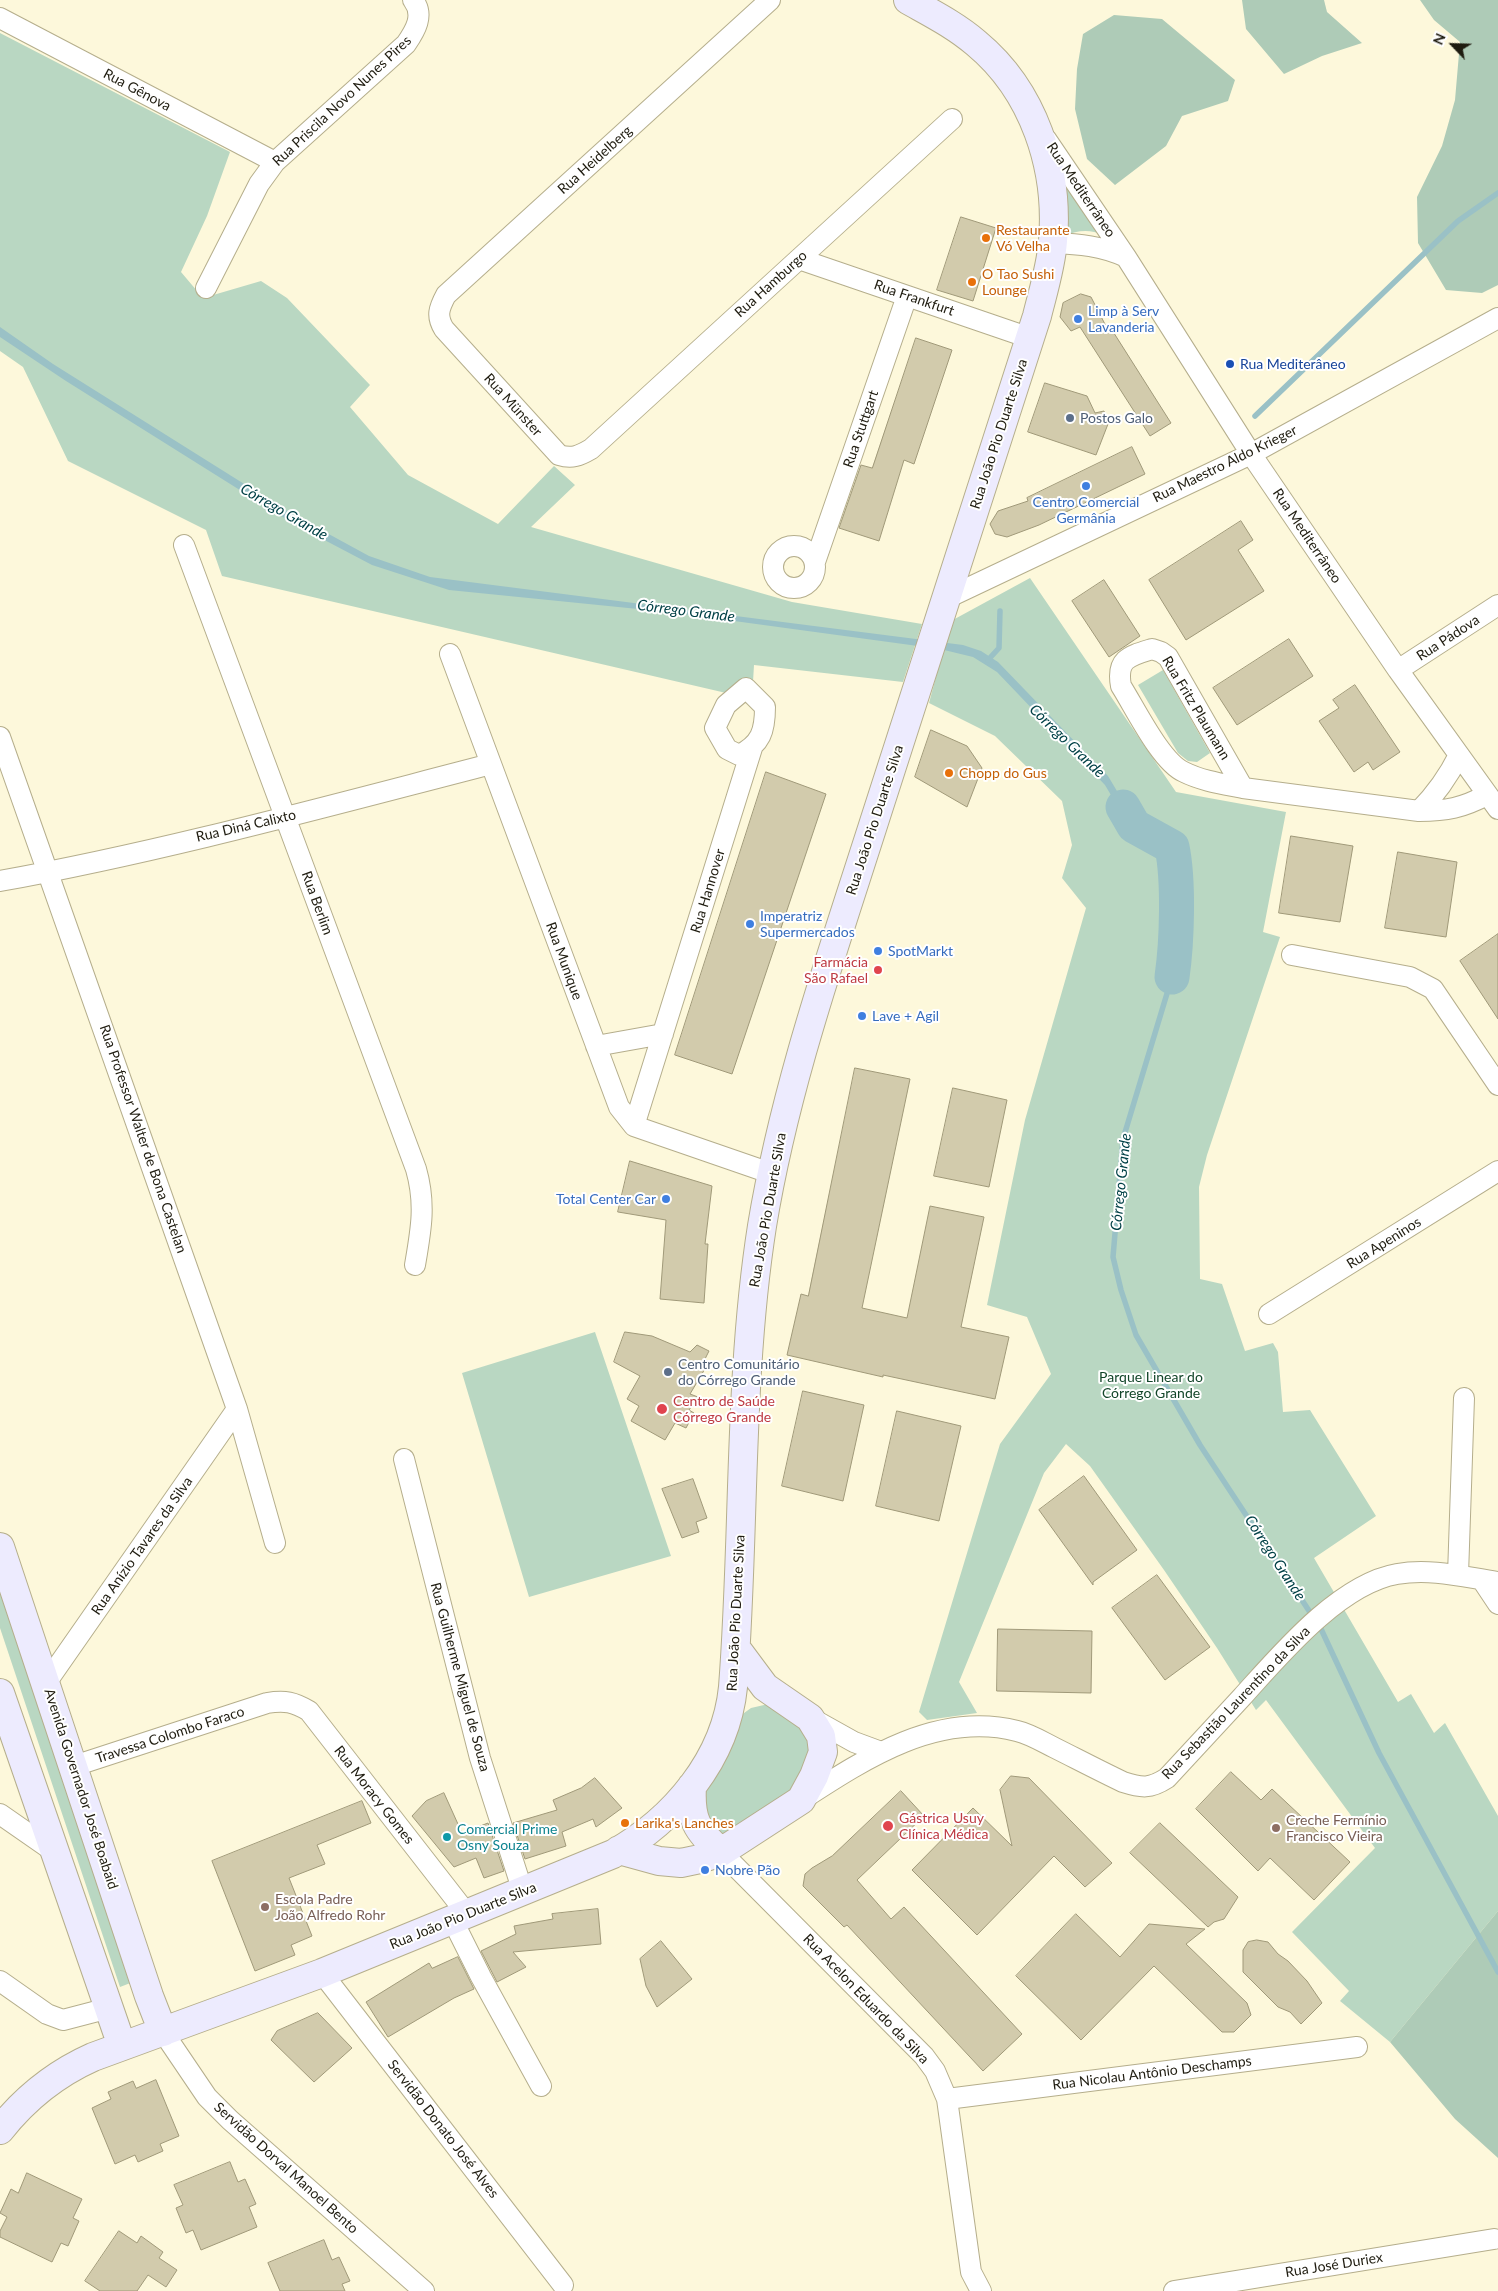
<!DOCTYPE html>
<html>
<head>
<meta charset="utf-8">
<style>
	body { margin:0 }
	#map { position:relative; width:1498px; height:2291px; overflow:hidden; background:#fdf8db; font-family:Lato,sans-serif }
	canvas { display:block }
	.north { position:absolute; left:1428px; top:20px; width:50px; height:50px; -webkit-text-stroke:4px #fff; paint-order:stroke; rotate:294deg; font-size:14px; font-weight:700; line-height:20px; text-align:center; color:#1f1c10 }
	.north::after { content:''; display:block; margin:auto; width:18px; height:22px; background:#1f1c10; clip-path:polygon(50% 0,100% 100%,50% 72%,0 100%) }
</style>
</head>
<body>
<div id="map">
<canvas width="1498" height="2291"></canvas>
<div class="north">N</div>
</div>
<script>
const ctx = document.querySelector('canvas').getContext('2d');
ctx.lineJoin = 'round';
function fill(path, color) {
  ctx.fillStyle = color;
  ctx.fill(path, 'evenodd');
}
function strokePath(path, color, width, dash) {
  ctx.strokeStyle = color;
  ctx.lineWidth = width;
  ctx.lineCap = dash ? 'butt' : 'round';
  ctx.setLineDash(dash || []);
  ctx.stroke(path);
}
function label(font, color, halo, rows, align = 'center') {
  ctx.font = font + ' Lato,sans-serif';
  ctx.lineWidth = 4;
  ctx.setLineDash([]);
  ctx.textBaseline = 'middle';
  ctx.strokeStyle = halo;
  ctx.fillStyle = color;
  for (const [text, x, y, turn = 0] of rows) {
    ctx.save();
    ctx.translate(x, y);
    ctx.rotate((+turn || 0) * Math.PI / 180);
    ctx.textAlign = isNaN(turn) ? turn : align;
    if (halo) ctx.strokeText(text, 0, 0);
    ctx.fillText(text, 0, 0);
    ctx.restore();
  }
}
fill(new Path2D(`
	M0,33L230,152L207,216L181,272L203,298L261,281L287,298L370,385L350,407L408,475L498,524L554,466L575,485L531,527L792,602L922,624L903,682L754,665L752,699L222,576L206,530L68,461L23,367L0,351Z
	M1064,172L1103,235C1090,229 1078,230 1064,236Z
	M1030,578L1176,792L1286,812L1263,932L1280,937L1207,1155L1199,1187L1200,1279L1222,1284L1245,1351L1273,1343L1278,1352L1283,1412L1310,1410L1376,1516L1314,1558L1398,1702L1411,1694L1434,1733L1445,1723L1498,1816V1911L1390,2042L1340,2001L1349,1991L1292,1932L1375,1848L1266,1700L1256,1710L1217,1648L1164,1570L1090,1466L1066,1444L1044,1473L959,1682L977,1713L927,1720L919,1712L1000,1444L1051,1374L1027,1317L987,1305L1025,1120L1086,908L1062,878L1072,845L1062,801L995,736L929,703L951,621Z
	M1163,670L1210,753L1197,762L1188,761L1178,753L1138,685Z
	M595,1332L671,1556L529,1597L462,1373Z
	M0,1589L133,1982L120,1987L0,1628Z
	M777,1702L805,1723L816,1750L796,1795L722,1845L704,1825L697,1788L733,1721L751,1708Z`), '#b9d7c2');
fill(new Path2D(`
	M1242,0H1324L1327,12L1362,43L1322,56L1284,74L1246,29Z
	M1420,0H1498V285L1482,293L1446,290L1418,243L1417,197L1442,146L1455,100L1460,42L1434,20Z
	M1114,15L1162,19L1235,80L1228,101L1182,116L1166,146L1115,185L1087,159L1075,109L1077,69L1083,34Z
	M1498,1911V2158L1455,2119L1390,2042Z`), '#aecbb7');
fill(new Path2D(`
	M0,327L53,364L292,514L369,556L430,577L963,645L981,651L998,662L1108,776L1136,823C1148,829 1161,840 1169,850C1187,872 1178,949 1178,979L1172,977L1174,876L1167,855L1131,829L1105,785L997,672L973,657L940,649L668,612L449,590L372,565L294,524L66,381L0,337Z`), '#9ac1c6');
strokePath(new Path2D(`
	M1255,416L1458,221L1498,193
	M988,660L999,648L1000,611
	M1172,977L1123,1139L1113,1257L1121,1290L1136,1335L1200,1445L1321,1629L1379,1753L1498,1972`), '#9ac1c6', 5.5);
strokePath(new Path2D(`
	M1123,807L1134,826L1172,847C1179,881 1177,942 1172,977`), '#9ac1c6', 35);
const building = new Path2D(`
	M961,217L996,228L973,301L937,290Z
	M1081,294L1091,297L1109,332L1112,330L1171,423L1150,436L1080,327L1071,331L1060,317L1063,303Z
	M916,338L952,350L914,464L904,460L879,541L839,528L861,465L872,468Z
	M1045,383L1087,396L1095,413L1104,411L1108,424L1096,455L1028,432Z
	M1132,447L1145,474L1039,525L1007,537L995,534L990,524L998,511L1028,501L1027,498Z
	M1241,521L1253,540L1238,550L1264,591L1186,640L1149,580Z
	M1104,580L1140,636L1109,657L1072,601Z
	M1289,639L1313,676L1237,725L1213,688Z
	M1355,685L1400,752L1373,770L1368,762L1354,772L1319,721L1339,708L1333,700Z
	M931,730L967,746L982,768L967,807L915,777Z
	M766,772L826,794L732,1074L675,1055Z
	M1291,836L1353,846L1340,922L1279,913Z
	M1398,852L1457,862L1446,937L1385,928Z
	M1498,934V1019L1460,961Z
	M855,1068L910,1079L862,1308L907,1318L930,1206L984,1217L961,1327L1009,1337L995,1399L883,1375V1377L787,1355L801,1294L808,1296Z
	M953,1088L1007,1100L989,1187L934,1176Z
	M630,1161L712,1186L705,1244H708L704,1303L660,1299L666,1220L618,1212Z
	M625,1332L652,1336L690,1352L697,1345L709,1351L705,1359L709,1362L690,1394L698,1397L689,1410L694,1413L686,1428L675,1423L665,1440L631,1421L639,1406L627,1399L640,1376L614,1362Z
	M803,1391L864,1405L843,1501L782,1486Z
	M897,1411L961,1426L939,1521L876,1506Z
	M1084,1476L1137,1550L1093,1582V1585L1039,1510Z
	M693,1479L707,1518L696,1522L699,1532L682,1538L662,1489Z
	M1157,1575L1210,1647L1165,1680L1112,1608Z
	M998,1629L1092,1631L1091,1693L997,1691Z
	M1231,1772L1261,1800L1272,1789L1350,1862L1314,1900L1270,1858L1258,1871L1196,1809Z
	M1011,1776L1029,1778L1112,1863L1085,1887L1054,1856L977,1935L912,1870L973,1808L1012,1846L1000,1790Z
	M595,1778L622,1808L596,1827L593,1819L562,1832L566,1846L525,1859L513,1823L557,1810L553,1800L581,1788Z
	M901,1791L924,1816L857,1880L891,1919L904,1907L1022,2034L983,2071L847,1925L844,1927L803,1886L805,1874L812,1868L832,1856Z
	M444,1793L462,1833L488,1823L504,1871L484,1878L476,1858L454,1867L412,1816L426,1801Z
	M362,1801L371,1823L317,1845L325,1864L289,1878L312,1936L291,1945L295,1955L255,1971L212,1861Z
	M1160,1823L1238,1897L1224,1919L1214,1922L1208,1927L1130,1853Z
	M598,1909L601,1944L513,1952L526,1967L497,1982L481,1951L516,1934L514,1926L553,1919L552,1914Z
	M1076,1914L1120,1957L1149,1924L1205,1929L1186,1944L1247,2003L1251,2015L1234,2032H1222L1154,1966L1081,2040L1016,1976Z
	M1257,1940L1268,1942L1278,1954L1288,1961L1307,1981L1322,2003L1301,2024L1290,2012L1278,2007L1243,1972V1950L1248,1942Z
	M661,1941L692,1979L657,2007L646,1986L640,1959Z
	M458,1957L474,1989L454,1998L388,2037L366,2002L429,1963L432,1968Z
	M318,2013L352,2048L314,2082L271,2040L277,2031Z
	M156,2080L179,2136L160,2144L163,2151L138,2162L135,2155L115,2164L92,2108L111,2099L108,2092L133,2081L136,2088Z
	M230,2162L238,2182L245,2179L256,2204L249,2207L257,2227L201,2250L193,2230L186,2233L176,2208L183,2205L174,2185Z
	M27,2173L82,2199L73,2218L79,2221L68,2246L61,2243L52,2262L0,2237V2231L7,2217L0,2213L11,2189L18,2193Z
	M119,2231L137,2243L141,2236L163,2252L159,2258L177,2270L166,2287L148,2275L137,2291H100L85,2281Z
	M324,2240L332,2260L339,2257L350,2281L342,2284L345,2291H280L268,2263Z`);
fill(building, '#d2cbac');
strokePath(building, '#a09979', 1);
const street = new Path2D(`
	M770,0L446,295C439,308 436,316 444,329L559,455C572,459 579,456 591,449L952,119
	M0,18L275,162
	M1046,139L1126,257L1251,454L1398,670L1498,809
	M1053,243C1079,244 1102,246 1126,257
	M799,259L1030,338
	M206,288L259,184L275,162L406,44C415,31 425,15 413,0
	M184,545L416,1169C426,1204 421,1230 415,1265
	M773 567a21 21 0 1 1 42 0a21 21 0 1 1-42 0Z
	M815,562L907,296
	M945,599L1251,454L1498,318
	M1152,649L1161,652L1168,657L1243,788C1223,784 1202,781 1184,772C1161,762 1135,708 1121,686C1116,659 1129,656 1152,649Z
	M450,654L619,1107L634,1126L773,1174
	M1398,670L1498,605
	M746,688L765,707C765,731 761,744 739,755L727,749L715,728L726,705Z
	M0,737L237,1409L275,1543
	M1243,788L1419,811C1447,811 1462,808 1487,795
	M1419,811C1436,794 1448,777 1459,755
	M0,881C165,851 328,806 491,764
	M1292,955L1410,977L1433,989L1498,1085
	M596,1046L663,1034
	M634,1126L752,748
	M1269,1314L1498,1171
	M404,1459L480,1758L523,1892
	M1458,1575L1464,1398
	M1482,1580L1498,1604
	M46,1683L237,1409
	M811,1718L854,1742L881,1752
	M74,1766L267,1703C285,1700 294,1702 309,1711L467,1914
	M803,1799C866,1758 938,1711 1017,1731C1030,1734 1043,1742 1055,1748C1077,1759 1100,1771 1123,1782C1142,1788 1150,1789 1167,1778C1192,1751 1217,1724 1242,1697C1280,1655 1339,1584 1397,1574C1431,1568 1464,1577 1498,1582
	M0,1814L56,1853
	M721,1852L924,2056L935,2071L947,2099L971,2272L981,2291
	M452,1919L481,1977L541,2086
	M322,1973L563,2285
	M0,1981L47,2014L63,2020L109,2008
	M163,2032L207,2097L230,2120L424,2291
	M947,2099L1357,2047
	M1174,2291L1494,2239`);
const secondary = new Path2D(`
	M0,1547L149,1996L163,2032
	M0,1693L122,2046
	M692,1786C690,1819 696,1830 721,1852
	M619,1850L659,1861L681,1863L700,1859L721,1852L801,1800L814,1776L823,1752L821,1736L810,1718L765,1687L736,1648
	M0,2130C26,2097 55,2074 93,2057L322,1973L613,1854C674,1820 726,1759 733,1687C745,1534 738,1379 762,1226C785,1086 833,951 876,816C929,649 982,482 1037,316C1043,292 1051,266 1053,241C1059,168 1034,91 976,43C955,25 931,13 908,0`);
strokePath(street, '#b5ae8c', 22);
strokePath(secondary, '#b5ae8c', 30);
strokePath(street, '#fff', 20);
strokePath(secondary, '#edebfe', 28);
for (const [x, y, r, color] of [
	[986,238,5,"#e8710a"],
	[972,282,5,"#e8710a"],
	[1078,319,5,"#3f7fe0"],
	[1230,364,5,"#1a4fb4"],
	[1070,418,5,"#5c6f8a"],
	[1086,486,5,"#3f7fe0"],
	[949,773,5,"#e8710a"],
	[750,924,5,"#3f7fe0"],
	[878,951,5,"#3f7fe0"],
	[878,970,5,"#e0444e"],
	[862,1016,5,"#3f7fe0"],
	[666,1199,5,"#3f7fe0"],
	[668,1372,5,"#5c6f8a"],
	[662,1409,6,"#e0444e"],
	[625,1823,5,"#e8710a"],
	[888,1826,6,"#e0444e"],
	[1276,1828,5,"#8d6e63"],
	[447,1837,5,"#0f9aa8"],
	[705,1870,5,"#3f7fe0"],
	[265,1907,5,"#8d6e63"]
]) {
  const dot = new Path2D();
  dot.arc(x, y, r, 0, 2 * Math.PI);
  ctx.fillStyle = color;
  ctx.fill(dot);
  strokePath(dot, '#fff', 2);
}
label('14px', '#1f1c10', '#fff', [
	["Rua Gênova",137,90,28],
	["Rua Priscila Novo Nunes Pires",342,101,-43],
	["Rua Heidelberg",595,160,-42],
	["Rua Mediterrâneo",1081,190,56],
	["Rua Hamburgo",771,284,-42],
	["Rua Frankfurt",914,298,19],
	["Rua Münster",513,405,48],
	["Rua Stuttgart",861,429,-71],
	["Rua João Pio Duarte Silva",999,434,-72],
	["Rua Maestro Aldo Krieger",1225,464,-26],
	["Rua Mediterrâneo",1307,536,56],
	["Rua Pádova",1448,638,-33],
	["Rua Fritz Plaumann",1196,708,59],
	["Rua João Pio Duarte Silva",875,820,-72],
	["Rua Diná Calixto",246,826,-13],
	["Rua Hannover",708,891,-73],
	["Rua Berlim",317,903,70],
	["Rua Munique",564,961,70],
	["Rua Professor Walter de Bona Castelan",143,1139,71],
	["Rua João Pio Duarte Silva",768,1210,-80],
	["Rua Apeninos",1384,1243,-32],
	["Rua Anízio Tavares da Silva",142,1546,-55],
	["Rua João Pio Duarte Silva",736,1613,-87],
	["Rua Guilherme Miguel de Souza",460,1677,75],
	["Rua Sebastião Laurentino da Silva",1236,1703,-46],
	["Travessa Colombo Faraco",170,1735,-18],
	["Avenida Governador José Boabaid",81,1789,72],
	["Rua Moracy Gomes",374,1795,52],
	["Rua João Pio Duarte Silva",463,1916,-22],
	["Rua Acelon Eduardo da Silva",866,1999,46],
	["Rua Nicolau Antônio Deschamps",1152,2073,-7],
	["Servidão Donato José Alves",443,2129,52],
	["Servidão Dorval Manoel Bento",286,2168,42],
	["Rua José Duriex",1334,2265,-9]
]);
label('14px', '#c56008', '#fff', [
	["Restaurante",996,230],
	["Vó Velha",996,246],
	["O Tao Sushi",982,274],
	["Lounge",982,290],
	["Chopp do Gus",959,773],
	["Larika's Lanches",635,1823]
], 'left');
label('14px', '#366cbe', '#fff', [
	["Limp à Serv",1088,311],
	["Lavanderia",1088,327],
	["Centro Comercial",1086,502,"center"],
	["Germânia",1086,518,"center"],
	["Imperatriz",760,916],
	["Supermercados",760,932],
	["SpotMarkt",888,951],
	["Lave + Agil",872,1016],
	["Total Center Car",656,1199,"right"],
	["Nobre Pão",715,1870]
], 'left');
label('14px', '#164399', '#fff', [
	["Rua Mediterâneo",1240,364]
], 'left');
label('14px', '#4e5e75', '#fff', [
	["Postos Galo",1080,418],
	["Centro Comunitário",678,1364],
	["do Córrego Grande",678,1380]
], 'left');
label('14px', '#be3a42', '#fff', [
	["Farmácia",868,962,"right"],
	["São Rafael",868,978,"right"],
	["Centro de Saúde",673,1401],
	["Córrego Grande",673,1417],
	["Gástrica Usuy",899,1818],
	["Clínica Médica",899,1834]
], 'left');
label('14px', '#124529', '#fff', [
	["Parque Linear do",1151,1377],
	["Córrego Grande",1151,1393]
]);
label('14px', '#785e54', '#fff', [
	["Creche Fermínio",1286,1820],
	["Francisco Vieira",1286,1836],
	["Escola Padre",275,1899],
	["João Alfredo Rohr",275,1915]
], 'left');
label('14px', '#0d838f', '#fff', [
	["Comercial Prime",457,1829],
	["Osny Souza",457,1845]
], 'left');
label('italic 15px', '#004046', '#fff', [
	["Córrego Grande",284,512,30],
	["Córrego Grande",686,611,7],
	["Córrego Grande",1067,741,44],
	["Córrego Grande",1121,1182,-84],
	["Córrego Grande",1275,1558,57]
]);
</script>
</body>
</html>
